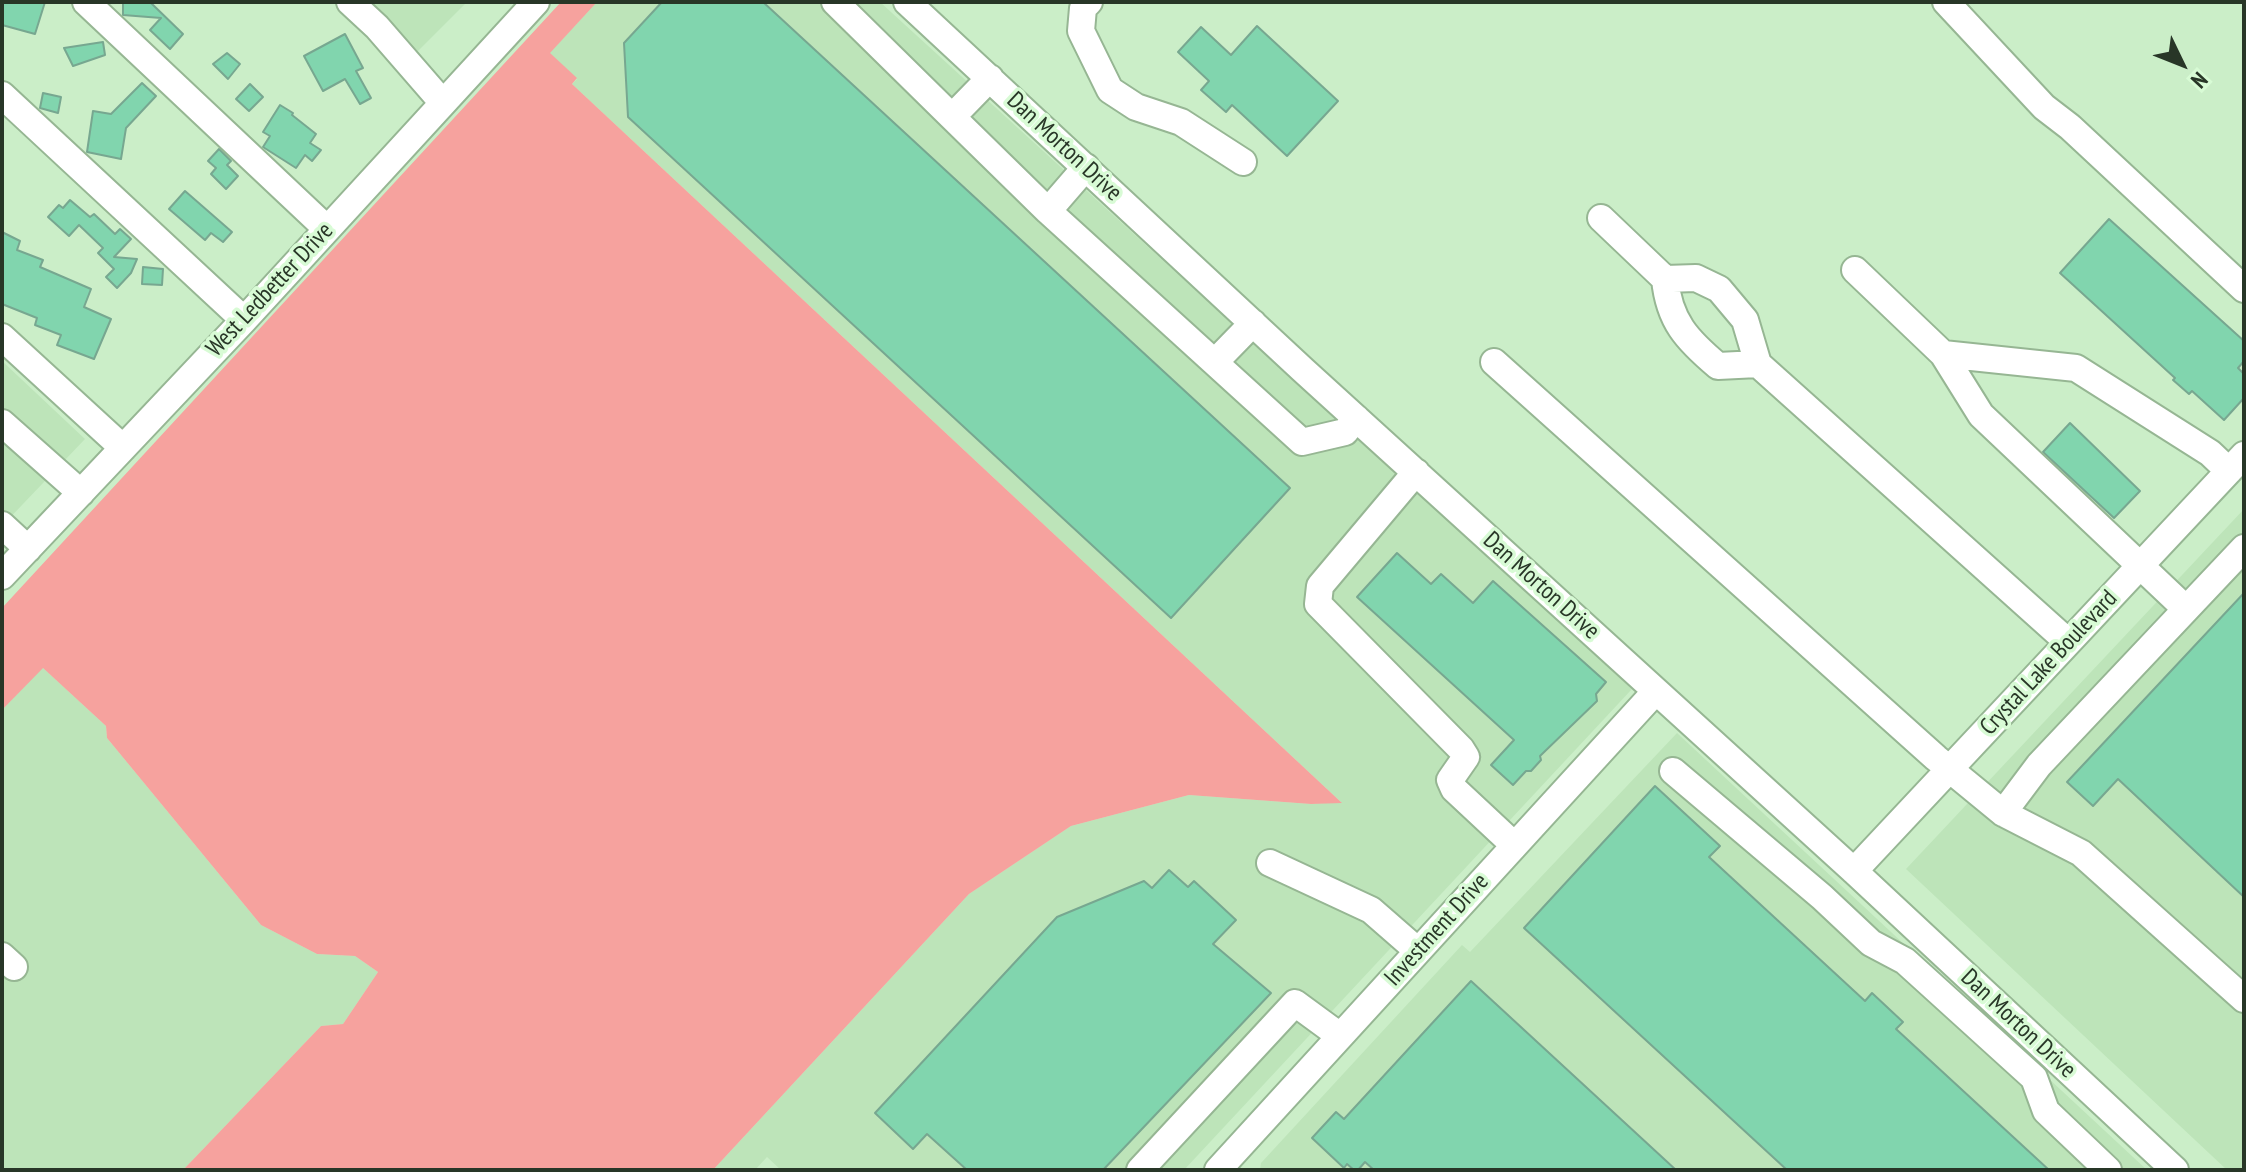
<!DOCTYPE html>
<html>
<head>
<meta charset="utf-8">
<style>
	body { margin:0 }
	#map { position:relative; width:2246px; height:1172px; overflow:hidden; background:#cbeec8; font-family:"PT Sans Narrow",sans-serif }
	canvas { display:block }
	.frame { position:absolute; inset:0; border:4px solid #283627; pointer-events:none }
	.north { position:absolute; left:2142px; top:24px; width:80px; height:80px; -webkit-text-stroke:6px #d8fbd5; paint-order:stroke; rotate:133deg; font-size:22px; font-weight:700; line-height:32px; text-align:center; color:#283627 }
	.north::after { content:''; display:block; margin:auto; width:28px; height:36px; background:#283627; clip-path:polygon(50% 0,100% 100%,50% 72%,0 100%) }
</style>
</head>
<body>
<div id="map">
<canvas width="2246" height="1172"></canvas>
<div class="frame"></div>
<div class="north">N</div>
</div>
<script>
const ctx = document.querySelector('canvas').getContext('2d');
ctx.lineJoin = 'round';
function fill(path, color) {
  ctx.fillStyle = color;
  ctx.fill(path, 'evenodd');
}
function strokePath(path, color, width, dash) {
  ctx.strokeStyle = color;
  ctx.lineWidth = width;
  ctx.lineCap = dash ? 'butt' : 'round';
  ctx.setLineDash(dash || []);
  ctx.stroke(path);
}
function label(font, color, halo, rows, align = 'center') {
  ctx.font = font + ' "PT Sans Narrow",sans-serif';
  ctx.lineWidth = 7;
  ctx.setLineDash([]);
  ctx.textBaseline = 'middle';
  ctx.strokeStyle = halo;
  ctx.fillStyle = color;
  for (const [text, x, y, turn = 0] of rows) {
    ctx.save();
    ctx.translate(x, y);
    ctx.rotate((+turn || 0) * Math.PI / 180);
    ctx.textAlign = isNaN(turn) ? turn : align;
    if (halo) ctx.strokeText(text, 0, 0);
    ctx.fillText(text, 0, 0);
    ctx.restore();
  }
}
fill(new Path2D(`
	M360,2H467L415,54Z
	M597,2H880L1632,689L1184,1170H781L767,1157L755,1170H713L969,894L1071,826L1189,795L1311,804L1341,802L572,84L577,79L549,53Z
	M2,361L85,439L2,526Z
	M2244,509V1170H2227L1906,869Z
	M42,667L106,726L107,738L261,925L317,954L355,956L378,972L343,1024L321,1026L183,1170H2V710Z
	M1677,733L2147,1170H1260L1261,1163L1462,945L1470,952Z`), '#bde4b9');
fill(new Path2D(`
	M561,2H597L550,53L577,78L572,84L1342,803L1311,804L1189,795L1071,826L969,894L713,1170H183L321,1026L343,1024L378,972L355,956L317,954L261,925L107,738L106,726L43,668L2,710V608Z`), '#f6a29e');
const building = new Path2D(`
	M2,2H45L35,34L2,25Z
	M123,2H150L183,34L170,49L150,30L161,18L123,15Z
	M662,2H763L1290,488L1171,618L628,117L624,43Z
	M1257,26L1338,101L1287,156L1232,105L1226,112L1201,90L1209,81L1178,52L1201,27L1231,55Z
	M345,34L363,68L356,71L371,98L360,104L345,79L323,91L304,56Z
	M103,42L105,55L73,66L64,48Z
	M227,53L240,64L228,79L213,64Z
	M142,83L156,96L126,128L121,159L87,152L93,111L111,114Z
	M250,84L263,97L249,111L236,99Z
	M43,93L61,97L58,113L40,108Z
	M280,105L293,113L292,115L316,134L310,143L321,150L312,161L305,155L296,168L263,147L270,136L263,132Z
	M219,149L231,161L227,165L238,176L226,189L211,174L216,168L208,161Z
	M185,191L232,232L223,242L211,233L205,240L169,209Z
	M70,200L90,217L94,214L115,234L120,229L131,239L114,257L137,259L131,273L117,288L106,277L114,269L98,253L103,248L79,225L69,236L48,217L59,205L63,208Z
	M2109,219L2244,341V361L2238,368L2244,374V398L2224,420L2192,391L2189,394L2173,380L2175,378L2060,273Z
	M2,232L20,241L17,250L43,260L40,267L91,289L84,307L111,319L94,359L57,345L61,335L35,325L37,318L2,304Z
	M143,267L163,269L162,285L142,284Z
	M2070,423L2140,491L2114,518L2043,452Z
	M1397,553L1431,584L1441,574L1473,603L1493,581L1606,682L1596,694L1597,701L1540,756L1541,760L1531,771H1526L1513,785L1491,765L1514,740L1357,597Z
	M2244,593V897L2118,779L2093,806L2067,782Z
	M1655,786L1720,846L1709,857L1865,1001L1872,993L1903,1022L1896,1029L2049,1170H1787L1524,928Z
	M1169,870L1188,887L1194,881L1236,920L1213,944L1271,993L1103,1170H967L927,1134L913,1149L875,1113L1057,917L1144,881L1152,888Z
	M1471,981L1676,1170H1374L1365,1162L1358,1170H1354L1347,1164L1344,1168L1312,1138L1336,1112L1344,1119Z`);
fill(building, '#81d5ae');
strokePath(building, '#77a790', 2);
const minor = new Path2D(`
	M86,2L327,229
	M350,2L377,27L443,103
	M835,2L952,117
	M907,2L1303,370L1854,871L2175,1170
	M1089,2L1083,8L1081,31L1110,90L1136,107L1181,122L1243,162
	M1946,2L2044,107L2070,127L2244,289
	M990,78L952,117L1048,211
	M2,95L244,320
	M1086,167L1048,211L1302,442L1345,432L1356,418
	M1601,218L1665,279
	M1855,270L1943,354L1981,415L2186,609
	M2,337L123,448
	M1943,354L2076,368L2210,453L2229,471
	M1215,362L1253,323
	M1494,362L1936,758L2003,813L2081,853L2244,999
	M1758,364L1718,366C1687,340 1669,321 1665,279L1696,278L1719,289L1745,320L1758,364L2068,642
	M2,423L81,493
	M1416,472L1320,586L1318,604L1461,749L1466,757L1450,780L1454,789L1514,845
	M2,525L28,549
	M2,576L244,320L536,2
	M1673,771L1822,897L1871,943L1905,961L2034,1078L2046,1111L2108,1170
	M2003,813L2039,765L2244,548
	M1270,863L1371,910L1418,951
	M1854,871L2244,455
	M2,956L14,967
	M1140,1170L1295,1003L1340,1036
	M1218,1170L1656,691`);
strokePath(minor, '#96b693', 30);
strokePath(minor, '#fff', 26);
label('24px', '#283627', '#d8fbd5', [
	["Dan Morton Drive",1064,147,43],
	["West Ledbetter Drive",270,290,-47],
	["Dan Morton Drive",1541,586,42],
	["Crystal Lake Boulevard",2049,663,-47],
	["Investment Drive",1437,930,-48],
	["Dan Morton Drive",2018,1024,43]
]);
</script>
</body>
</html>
